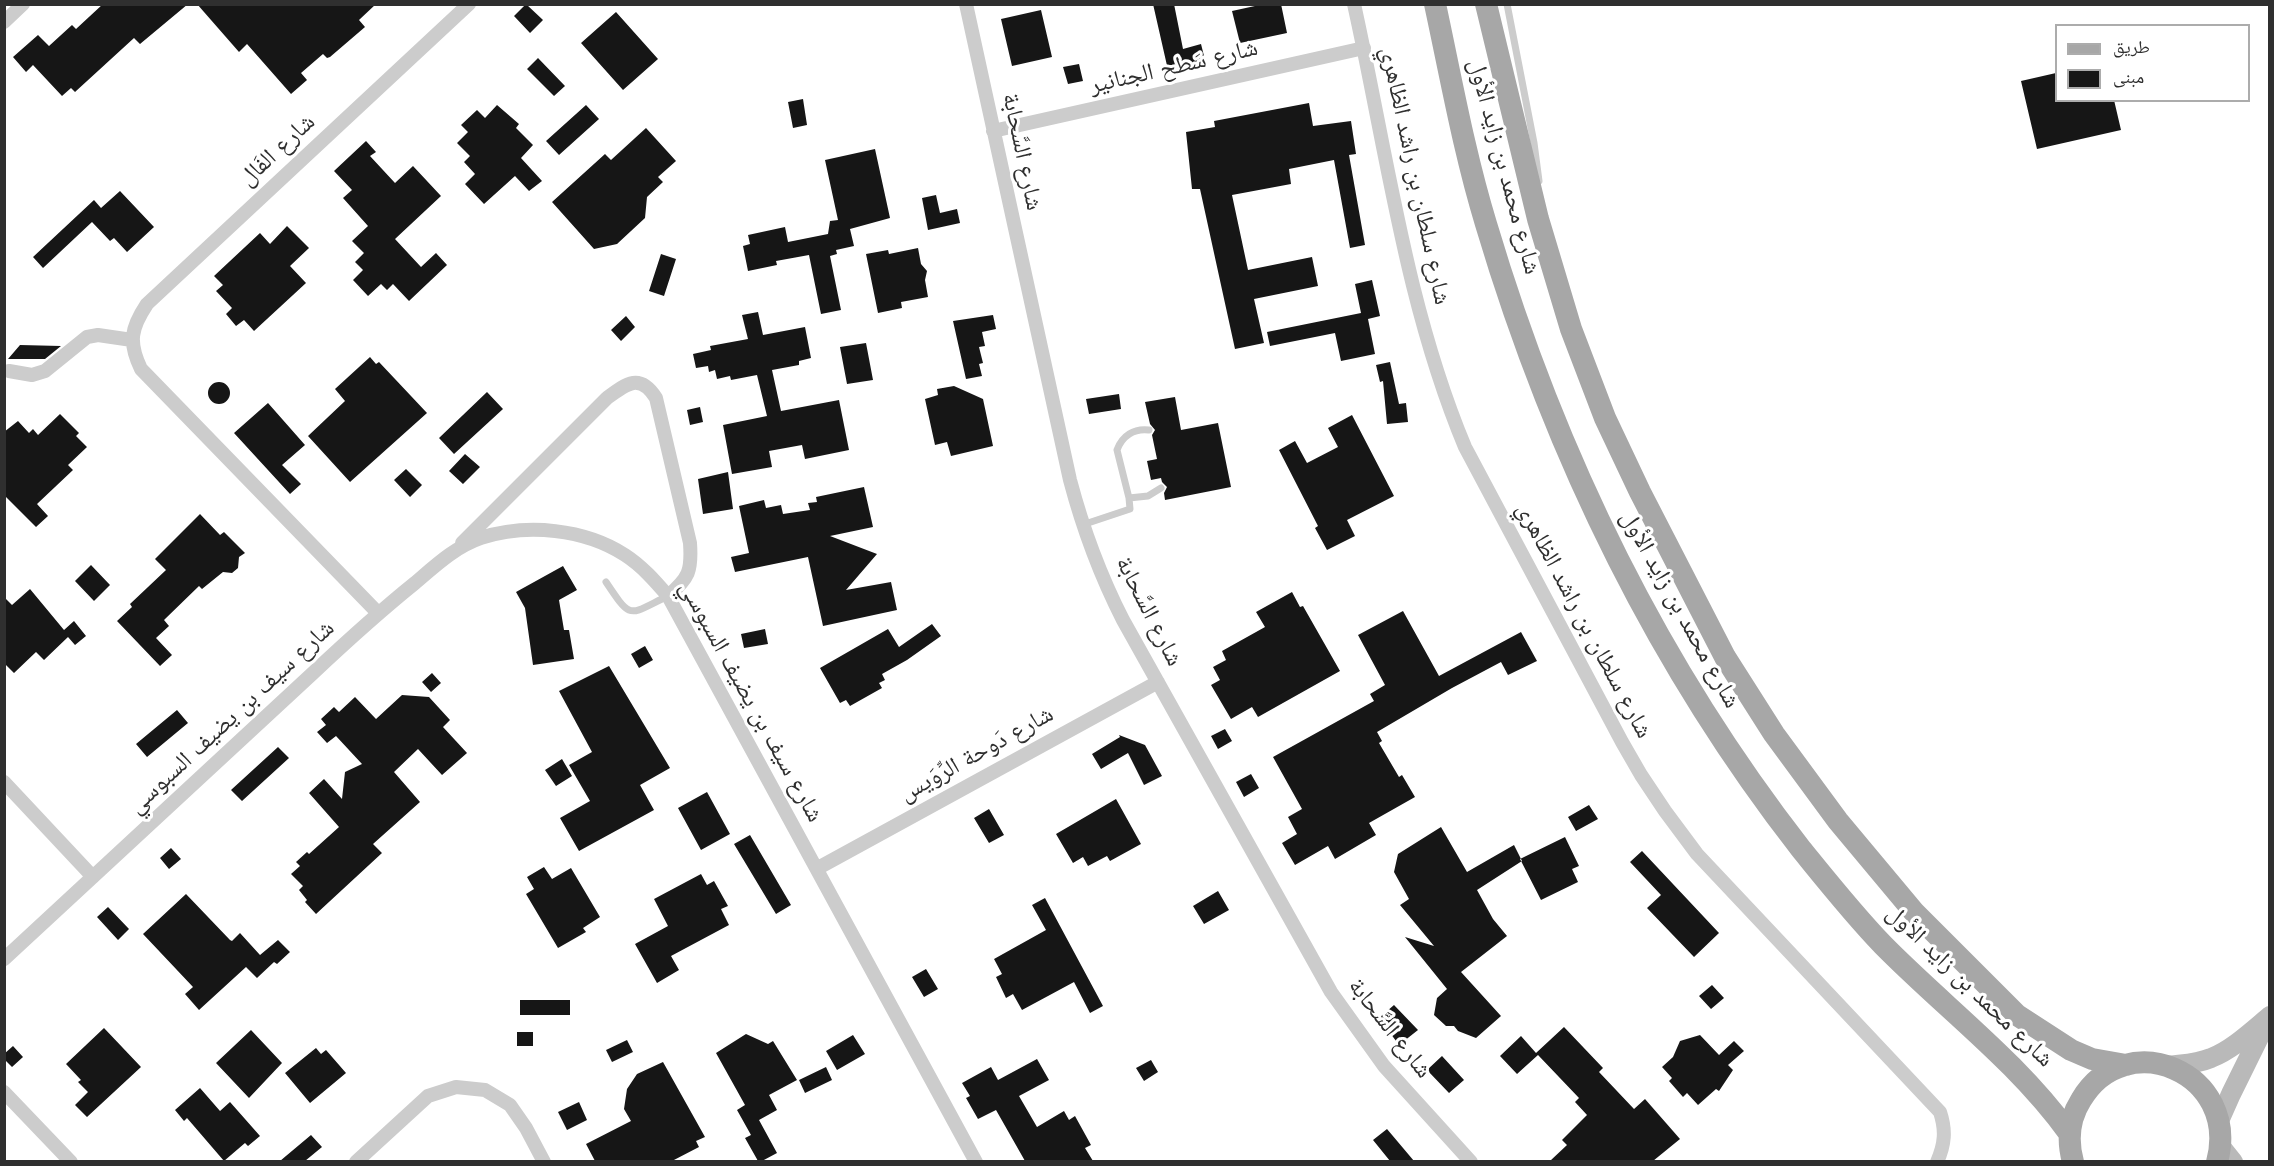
<!DOCTYPE html>
<html>
<head>
<meta charset="utf-8">
<style>
	body { margin:0 }
	#map { position:relative; width:2274px; height:1166px; overflow:hidden; background:#fff; font-family:Jost,"Noto Naskh Arabic",sans-serif }
	canvas { display:block }
	.frame { position:absolute; inset:0; border:6px solid #2f2f2f; pointer-events:none }
	.legend { position:absolute; left:2055px; top:24px; width:195px; height:78px; box-sizing:border-box; background:#fff; border:2px solid #acacac; margin:0; padding:8px 10px; list-style:none; font-size:18px; color:#2f2f2f }
	.legend li { display:flex; align-items:center; gap:12px; height:30px }
	.legend b { width:30px; border:2px solid #acacac }
</style>
</head>
<body>
<div id="map">
<canvas width="2274" height="1166"></canvas>
<div class="frame"></div>
<ul class="legend">
<li><b style="height:8px;background:#a7a7a7"></b>طريق</li>
<li><b style="height:16px;background:#161616"></b>مبنى</li>
</ul>
</div>
<script>
const ctx = document.querySelector('canvas').getContext('2d');
ctx.lineJoin = 'round';
function fill(path, color) {
  ctx.fillStyle = color;
  ctx.fill(path, 'evenodd');
}
function strokePath(path, color, width, dash) {
  ctx.strokeStyle = color;
  ctx.lineWidth = width;
  ctx.lineCap = dash ? 'butt' : 'round';
  ctx.setLineDash(dash || []);
  ctx.stroke(path);
}
function label(font, color, halo, rows, align = 'center') {
  ctx.font = font + ' Jost,"Noto Naskh Arabic",sans-serif';
  ctx.lineWidth = 6;
  ctx.setLineDash([]);
  ctx.textBaseline = 'middle';
  ctx.strokeStyle = halo;
  ctx.fillStyle = color;
  for (const [text, x, y, turn = 0] of rows) {
    ctx.save();
    ctx.translate(x, y);
    ctx.rotate((+turn || 0) * Math.PI / 180);
    ctx.textAlign = isNaN(turn) ? turn : align;
    if (halo) ctx.strokeText(text, 0, 0);
    ctx.fillText(text, 0, 0);
    ctx.restore();
  }
}
fill(new Path2D(`
	M103,4H188L140,44L134,38L75,92L71,88L62,96L33,65L26,72L13,57L38,35L49,46L72,25L76,29Z
	M197,4H376L359,20L365,27L330,57L327,58L323,54L301,73L307,80L291,94L247,44L239,52Z
	M526,4L543,20L530,33L514,16Z
	M1153,4H1174L1183,49L1201,44L1205,60L1168,70Z
	M1264,4H1281L1287,33L1240,43L1232,11Z
	M1041,10L1052,57L1012,66L1001,19Z
	M616,12L658,59L623,90L581,43Z
	M538,58L565,86L554,96L527,69Z
	M1079,64L1083,81L1068,84L1063,67Z
	M2056,73V100H2114L2121,130L2037,149L2021,81Z
	M803,99L807,125L793,128L788,102Z
	M1309,103L1313,126L1351,121L1356,154L1349,155L1365,245L1350,248L1334,160L1289,169L1291,184L1232,195L1248,270L1312,257L1318,286L1254,299L1264,343L1235,349L1200,189H1192L1186,132L1215,127L1214,121Z
	M497,105L519,124L516,128L533,145L521,158L542,181L529,191L515,176L484,204L465,184L475,174L464,162L470,156L457,143L468,132L461,125L477,110L485,118Z
	M586,105L599,119L559,155L546,141Z
	M646,128L676,161L658,177L663,182L647,197L645,218L617,244L594,249L552,202L605,154L611,160Z
	M366,141L376,152L370,156L395,183L413,166L441,196L395,239L421,267L436,253L447,265L409,301L393,284L387,290L381,284L368,296L353,280L363,270L355,262L364,253L352,241L368,226L343,198L352,190L334,171Z
	M875,149L890,218L850,229L854,246L836,250L837,254L830,256L841,310L821,314L809,255L776,261L777,265L748,271L743,246L750,244L748,235L785,227L788,242L828,234L830,221L838,220L825,160Z
	M120,191L154,227L127,252L114,238L110,241L92,222L43,268L33,257L94,200L101,208Z
	M936,195L940,213L957,209L960,223L928,230L922,198Z
	M287,226L309,248L290,266L306,283L254,331L244,320L236,326L226,314L232,308L216,291L223,285L214,276L260,233L270,244Z
	M918,248L921,264L927,271L925,280L928,297L901,302L902,308L878,313L866,254L888,250L889,254Z
	M661,254L676,259L664,296L649,291Z
	M1372,280L1380,316L1368,319L1375,354L1341,361L1335,333L1270,346L1267,332L1361,313L1355,284Z
	M758,312L763,335L805,327L811,358L799,361V365L772,370L781,411L839,400L849,450L805,459L802,445L769,451L772,467L732,474L723,425L767,416L757,375L731,380L730,376L717,379L715,370L709,372L708,366L696,368L693,354L711,350L710,346L748,339L742,315Z
	M993,315L996,329L982,332L985,346L979,347L983,363L979,364L982,376L966,379L953,321Z
	M626,316L635,327L621,341L611,330Z
	M866,343L873,380L847,384L840,347Z
	M20,345L61,346L45,359H8Z
	M370,357L376,364L379,362L427,413L350,482L308,436L345,401L335,389Z
	M1390,362L1399,404L1406,403L1408,422L1387,424L1383,381L1380,382L1376,365Z
	M208 393a11 11 0 1 1 22 0a11 11 0 1 1-22 0Z
	M954,386L983,399L993,446L951,456L947,442L935,445L925,399L938,395L937,389Z
	M487,392L503,409L454,454L439,438Z
	M1119,394L1121,409L1089,414L1086,399Z
	M1175,397L1181,430L1218,423L1231,487L1165,500L1164,493L1167,487L1162,482L1161,478L1151,480L1147,461L1157,459L1152,435L1155,430L1150,424L1145,402Z
	M268,403L305,445L282,465L301,484L290,494L234,433Z
	M700,407L703,422L690,425L687,410Z
	M60,414L79,433L76,436L87,447L68,465L73,470L37,504L48,516L36,527L4,495V432L18,421L29,433L33,429L38,435Z
	M1352,415L1394,496L1347,520L1355,536L1327,550L1315,528L1318,526L1279,450L1295,441L1307,463L1338,447L1328,428Z
	M465,454L480,467L463,484L449,471Z
	M406,469L422,485L410,497L394,480Z
	M728,472L733,509L703,514L698,479Z
	M864,487L873,527L830,536L877,554L846,590L891,582L897,610L823,626L808,557L735,572L731,557L749,553L739,506L764,500L766,508L781,505L783,514L810,510L808,503L817,502L816,497Z
	M200,514L220,535L224,532L245,553L239,557L238,568L232,573L223,572L202,589L199,586L164,620L169,626L156,638L172,655L160,666L117,621L132,607L130,604L166,570L155,559Z
	M91,565L110,585L94,601L75,581Z
	M563,566L577,590L559,600L564,630H569L574,659L533,665L525,608L516,592Z
	M30,589L64,630L74,621L86,636L75,645L68,637L44,660L36,652L14,673L4,663V597L12,605Z
	M1292,592L1300,607L1303,606L1340,671L1258,717L1252,707L1231,719L1211,685L1220,680L1213,667L1226,660L1222,651L1265,627L1256,612Z
	M1403,611L1439,676L1521,632L1537,661L1508,675L1501,662L1452,688L1377,732L1382,741L1379,743L1399,777L1402,775L1415,797L1369,823L1376,835L1335,859L1328,846L1295,865L1282,843L1297,834L1288,817L1302,809L1273,757L1374,701L1370,694L1385,685L1358,635Z
	M932,624L941,636L907,660L882,674L885,680L879,683L882,688L850,706L846,700L840,703L820,668L888,629L899,647Z
	M765,629L768,644L744,648L741,634Z
	M645,646L653,660L639,668L631,654Z
	M609,666L670,768L640,785L654,810L579,851L560,818L590,801L569,765L592,752L559,691Z
	M432,673L441,683L431,692L422,682Z
	M402,695L429,697L450,720L443,727L467,753L442,775L418,749L394,772L420,802L373,844L382,853L316,914L305,902L307,900L299,890L303,886L291,874L300,866L296,862L307,852L309,854L339,827L309,793L324,779L342,799L345,772L362,764L336,736L327,743L317,732L326,725L321,719L334,707L339,712L355,697L376,719Z
	M177,710L188,723L147,757L136,744Z
	M1225,729L1232,741L1218,749L1211,736Z
	M1119,735L1145,745L1162,776L1144,785L1128,753L1101,769L1092,754L1120,737Z
	M278,747L289,758L242,801L231,790Z
	M562,759L572,776L556,786L545,770Z
	M1251,774L1259,788L1244,797L1236,782Z
	M707,792L730,834L701,850L678,808Z
	M1116,799L1141,844L1110,861L1107,856L1088,866L1083,857L1073,863L1056,834Z
	M1589,805L1598,819L1576,831L1568,817Z
	M989,809L1004,835L989,843L974,818Z
	M1441,827L1467,872L1514,845L1522,861L1477,890L1493,919L1507,936L1461,972L1501,1016L1476,1038L1458,1031L1454,1026H1446L1434,1015L1437,998L1447,989L1405,937L1434,946L1400,905L1409,899L1394,872L1398,854Z
	M750,835L791,905L776,914L734,844Z
	M1565,837L1579,866L1572,869L1578,882L1541,900L1520,859Z
	M171,848L181,859L169,869L160,858Z
	M1642,851L1719,933L1694,957L1647,908L1661,895L1630,862Z
	M544,867L552,879L571,868L600,917L583,928L586,932L558,948L526,894L534,889L527,877Z
	M701,874L707,885L714,881L728,906L721,909L729,925L671,956L679,970L657,983L635,944L668,926L654,899Z
	M1218,891L1229,910L1204,924L1193,906Z
	M186,894L230,940L232,941L240,933L260,955L278,940L290,952L277,964L274,962L257,978L246,967L199,1010L185,994L193,987L143,934Z
	M1045,898L1103,1006L1090,1013L1074,982L1022,1010L1013,994L1006,998L996,977L1002,974L994,959L1046,930L1032,905Z
	M108,907L129,929L118,940L97,917Z
	M926,969L938,989L924,997L912,977Z
	M1712,985L1724,998L1711,1009L1699,996Z
	M520,1000H570V1015H520Z
	M1394,1005L1418,1030L1399,1045L1379,1018Z
	M1564,1027L1603,1068L1599,1072L1634,1109L1645,1099L1680,1139L1653,1161H1550L1567,1145L1562,1140L1587,1115L1575,1102L1579,1098L1538,1055L1517,1074L1500,1056L1521,1036L1536,1053Z
	M104,1028L141,1067L87,1117L75,1105L88,1092L78,1082L81,1080L66,1064Z
	M251,1030L282,1063L249,1098L216,1063Z
	M517,1032H533V1046H517Z
	M746,1034L768,1044L773,1041L797,1080L769,1095L777,1110L759,1120L777,1153L762,1161H758L745,1138L751,1135L737,1110L745,1105L716,1053Z
	M853,1035L865,1054L837,1070L826,1051Z
	M1700,1035L1719,1055L1734,1041L1744,1051L1728,1065L1733,1070L1719,1091L1716,1089L1698,1105L1687,1093L1683,1097L1669,1081L1672,1078L1662,1067L1673,1057L1680,1041Z
	M627,1040L633,1052L612,1062L606,1050Z
	M13,1046L23,1057L12,1067L4,1059V1054Z
	M316,1048L321,1054L326,1050L346,1073L310,1103L285,1073Z
	M1442,1056L1464,1080L1449,1093L1427,1070Z
	M1037,1059L1049,1080L1019,1096L1037,1127L1064,1111L1069,1120L1075,1116L1091,1145L1085,1148L1093,1161H1025L996,1110L978,1119L966,1098L970,1096L962,1083L991,1067L998,1080Z
	M1151,1060L1158,1072L1144,1081L1136,1068Z
	M663,1062L705,1137L696,1141L699,1147L672,1161H595L586,1144L631,1121L624,1109L627,1089L637,1074Z
	M826,1067L832,1080L805,1093L799,1080Z
	M200,1088L220,1111L230,1102L260,1136L248,1146L245,1143L224,1161L187,1118L184,1121L175,1110Z
	M579,1102L587,1120L567,1130L558,1112Z
	M1387,1129L1414,1161H1390L1373,1140Z
	M311,1135L322,1147L305,1161H280Z`), '#161616');
strokePath(new Path2D(`
	M1507,4L1534,143L1539,181
	M1129,498L1148,496L1161,488
	M1082,525L1130,509L1129,498L1117,450C1122,436 1134,428 1149,430
	M606,582C632,621 628,615 668,596`), '#ccc', 7);
strokePath(new Path2D(`
	M966,4L1070,480C1083,529 1100,575 1123,620L1331,992L1384,1066L1471,1162
	M1354,4C1387,153 1406,306 1465,447L1622,742L1641,775L1665,811L1697,854L1940,1112C1946,1130 1945,1144 1937,1162
	M4,22L23,4
	M993,131L1364,48
	M9,371L32,375L45,371L87,337L98,335L132,340
	M462,543L607,398C627,383 640,373 656,398L690,543C692,571 689,578 668,596
	M378,613L141,369C128,342 131,328 147,304L469,4
	M4,782L93,877
	M818,868L1158,682
	M4,959C107,864 210,769 313,673C346,642 379,612 415,583C436,565 455,547 481,538C527,523 585,529 625,555C642,566 655,581 668,596L976,1162
	M4,1092L71,1162
	M356,1162L428,1096L456,1087L485,1090L510,1105L526,1128L544,1162`), '#ccc', 14);
strokePath(new Path2D(`
	M2168,1066C2183,1064 2197,1064 2211,1058C2232,1050 2252,1031 2270,1016
	M2219,1121L2231,1094L2266,1023
	M2221,1147L2233,1162`), '#b9b9b9', 20);
strokePath(new Path2D(`
	M1435,4C1451,78 1464,152 1486,224C1553,449 1656,663 1801,849C1827,881 1854,915 1883,945C1945,1008 2017,1061 2069,1133
	M1486,4L1538,219L1571,329L1605,418L1640,492L1725,657L1774,734L1838,821L1914,912L2017,1015L2071,1050L2092,1059L2126,1065
	M2073,1162C2067,1140 2069,1119 2081,1100C2126,1024 2241,1073 2217,1162`), '#a7a7a7', 22);
label('24px', '#2f2f2f', '#fff', [
	["شارع سَطح الجنانير",1174,68,-13],
	["شارع الفَال",278,151,-43],
	["شارع السَّحابة",1021,152,78],
	["شارع محمد بن زايد الأول",1503,167,75],
	["شارع سلطان بن راشد الظاهري",1414,176,78],
	["شارع محمد بن زايد الأول",1679,610,61],
	["شارع السَّحابة",1148,612,63],
	["شارع سلطان بن راشد الظاهري",1583,621,62],
	["شارع سيف بن يضيف السبوسي",750,702,61],
	["شارع سيف بن يضيف السبوسي",232,718,-43],
	["شارع دَوحة الرِّوَيس",977,755,-29],
	["شارع محمد بن زايد الأول",1969,987,44],
	["شارع السَّحابة",1389,1029,52]
]);
</script>
</body>
</html>
